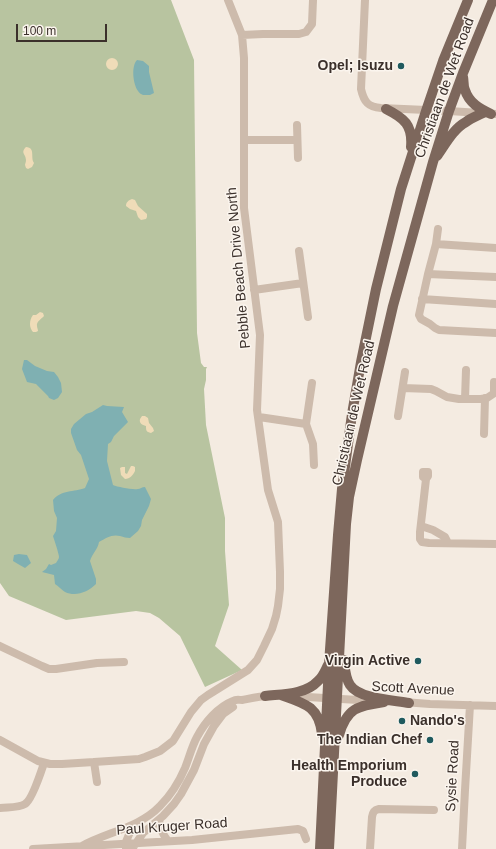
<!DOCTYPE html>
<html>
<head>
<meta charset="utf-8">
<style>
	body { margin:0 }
	#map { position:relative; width:496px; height:849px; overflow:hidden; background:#f4ebe1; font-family:Helvetica,sans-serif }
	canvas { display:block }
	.scale { position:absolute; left:16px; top:24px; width:91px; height:18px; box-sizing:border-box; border:2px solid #3b302b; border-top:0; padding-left:5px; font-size:12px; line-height:14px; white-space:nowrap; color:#3b302b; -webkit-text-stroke:3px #fbf5ee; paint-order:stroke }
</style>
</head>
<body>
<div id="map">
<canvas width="496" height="849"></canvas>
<div class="scale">100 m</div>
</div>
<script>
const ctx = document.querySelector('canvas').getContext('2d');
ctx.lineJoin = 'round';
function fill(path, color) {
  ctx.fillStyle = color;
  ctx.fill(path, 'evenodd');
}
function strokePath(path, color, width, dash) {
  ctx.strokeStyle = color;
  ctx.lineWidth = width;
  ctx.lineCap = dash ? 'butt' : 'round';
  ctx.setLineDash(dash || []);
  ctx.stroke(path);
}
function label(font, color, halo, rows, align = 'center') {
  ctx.font = font + ' Helvetica,sans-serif';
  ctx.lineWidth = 3;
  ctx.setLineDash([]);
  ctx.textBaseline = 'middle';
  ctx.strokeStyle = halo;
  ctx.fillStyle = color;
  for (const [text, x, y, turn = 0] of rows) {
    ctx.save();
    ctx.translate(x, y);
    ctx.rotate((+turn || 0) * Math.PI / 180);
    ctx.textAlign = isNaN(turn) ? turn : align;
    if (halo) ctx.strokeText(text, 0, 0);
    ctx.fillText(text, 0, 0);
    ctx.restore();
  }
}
fill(new Path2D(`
	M0,0H171L194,60L197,333L201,363L204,367H207L206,369V380L204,389L206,425L225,518V551L229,605L215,646L242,670L205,687L180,636L159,618L150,613L136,611L66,620L9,596L0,583Z`), '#b8c4a0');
fill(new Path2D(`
	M106 64a6 6 0 1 1 12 0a6 6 0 1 1-12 0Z
	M26,147C36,148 30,157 34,163L32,167L28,169L26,168L25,165C25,164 26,162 26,160C26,154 20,153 26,147Z
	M132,199L135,200L138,206L147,214V217L146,219L141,220L138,217L136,211L130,209L126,206C126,202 129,200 132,199Z
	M40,312L43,313L44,316C41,319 36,322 37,326C37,328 38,329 38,331L36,332H33C29,328 29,320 33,315H36Z
	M142,416H145L148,418L149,423L153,428L154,431L151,433C146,432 146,430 146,426C142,425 139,423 140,419Z
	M131,466H133L135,467V471C133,475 130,479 125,479L121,475L120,468L122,467H125V473L127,474Z`), '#efdcb8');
fill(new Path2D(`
	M137,60L143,61L149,66V72L154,93L150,95H143C141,94 139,93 138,91C133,84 131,66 137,60Z
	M24,360H27L35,366L47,371L54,372L58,377L61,383L62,392L58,398L54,400L49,398L48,396L36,384L27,382L22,369Z
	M103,405L107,406L124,407L122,412L128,422L114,436L111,442L108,444L107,461L113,485C118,487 132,490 138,489C140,489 142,487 145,487L151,499L149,506L142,520L141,526L138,531L130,538C126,538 124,537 120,536C112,534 106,538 99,542C98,549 92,554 90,561L96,579V584C88,592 76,597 65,592C62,590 58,586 55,584L54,575L42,572L46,569L49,564L51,565L56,563C57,561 59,559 59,557C59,554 54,539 53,536L56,531L57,518L54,511L53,500C61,490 74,492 85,488L89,479L81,455L77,450L71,433V429L74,424L86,414L92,412Z
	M19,554L27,555L31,563L25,568L18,564L13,561L14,555Z`), '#7fb0b2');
strokePath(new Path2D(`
	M365,0L361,89C364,102 368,107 381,108L449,111L496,114
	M242,35L263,34H299L306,32L312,24L313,0
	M297,125L298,158
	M244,140H297
	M436,244L438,229
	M496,248L436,244L428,274L496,277
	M299,251L308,317
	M428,274L419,315L421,319L430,324L435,328L439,330L496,333
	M254,290L303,283
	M422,299L496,304
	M494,382V393
	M403,388L431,389L436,391L447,397L459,399H481L487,398L496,392
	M465,399L466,370
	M398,416L405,372
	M259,417L306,424L312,383
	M306,424L313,444L314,465
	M484,434L485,398
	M426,479L423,477V472H428V476L426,479L420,532V539L422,542L429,543L496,544
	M421,526L433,530L445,537L448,543
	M0,646L42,666L49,669H56L97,663L124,662
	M291,696L375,701
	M403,702L430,704L496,706
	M0,740L38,761L50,764H62L94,762L139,759L145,757L160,751L173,741L191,712L201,700L208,695L248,670L257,660L264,646L272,629L276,616L278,606L280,589V572L278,522L268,490L257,410L260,335L244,208V58L242,35L228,0
	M94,762L97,782
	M0,808C8,807 19,808 25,804C32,800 41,772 44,763
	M159,820C160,828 162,834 168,841
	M82,846C107,832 139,828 160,806C171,795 179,782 185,768C189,758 192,746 197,737C205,722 218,707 233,701C236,699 239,700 242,700C252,698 260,696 269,696
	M126,848L125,844L133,825
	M33,849L192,840L298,829L303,831L306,839
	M132,849L143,833L163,816L174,804L181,794L194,770L204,744L214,726L223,714L233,707
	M370,849L372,817C373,812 374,810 379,809L434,810
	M462,849L465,790L470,705`), '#cdbbac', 8);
strokePath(new Path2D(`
	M463,77C464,81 463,86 465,90C469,103 480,109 491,114
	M386,109C404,118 413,125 411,147
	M437,156C445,145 453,129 466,122C471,118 477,116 483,113
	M344,660C345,668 345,678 350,685C359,699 393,700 409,703
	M281,695C304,703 319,706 322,734
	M265,696C282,694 305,695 318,681C323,677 325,671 328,665
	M339,735C347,708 357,706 384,702
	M320,849L329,664L338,535L342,489L352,414L361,362L376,289L401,189L426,111L443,61L468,0
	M329,849L346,524L349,497L357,460L393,306L433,162L449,111L463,73L493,0`), '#7d675c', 10);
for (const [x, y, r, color] of [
	[401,66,4,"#1f5a5e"],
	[418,661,4,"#1f5a5e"],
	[402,721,4,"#1f5a5e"],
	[430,740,4,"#1f5a5e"],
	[415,774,4,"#1f5a5e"]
]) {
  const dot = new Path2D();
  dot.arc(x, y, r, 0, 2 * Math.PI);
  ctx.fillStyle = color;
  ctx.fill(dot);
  strokePath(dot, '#fbf5ee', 1.5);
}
label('bold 14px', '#3b302b', '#fbf5ee', [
	["Opel; Isuzu",393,66],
	["Virgin Active",410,661],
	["Nando's",410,721,"left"],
	["The Indian Chef",422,740],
	["Health Emporium",407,766],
	["Produce",407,782]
], 'right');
label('14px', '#3b302b', '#fbf5ee', [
	["Christiaan de Wet Road",445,88,-70],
	["Pebble Beach Drive North",239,268,-95],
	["Christiaan de Wet Road",354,413,-77],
	["Scott Avenue",413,689,3],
	["Sysie Road",453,776,-87],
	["Paul Kruger Road",172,827,-4]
]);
</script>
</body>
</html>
